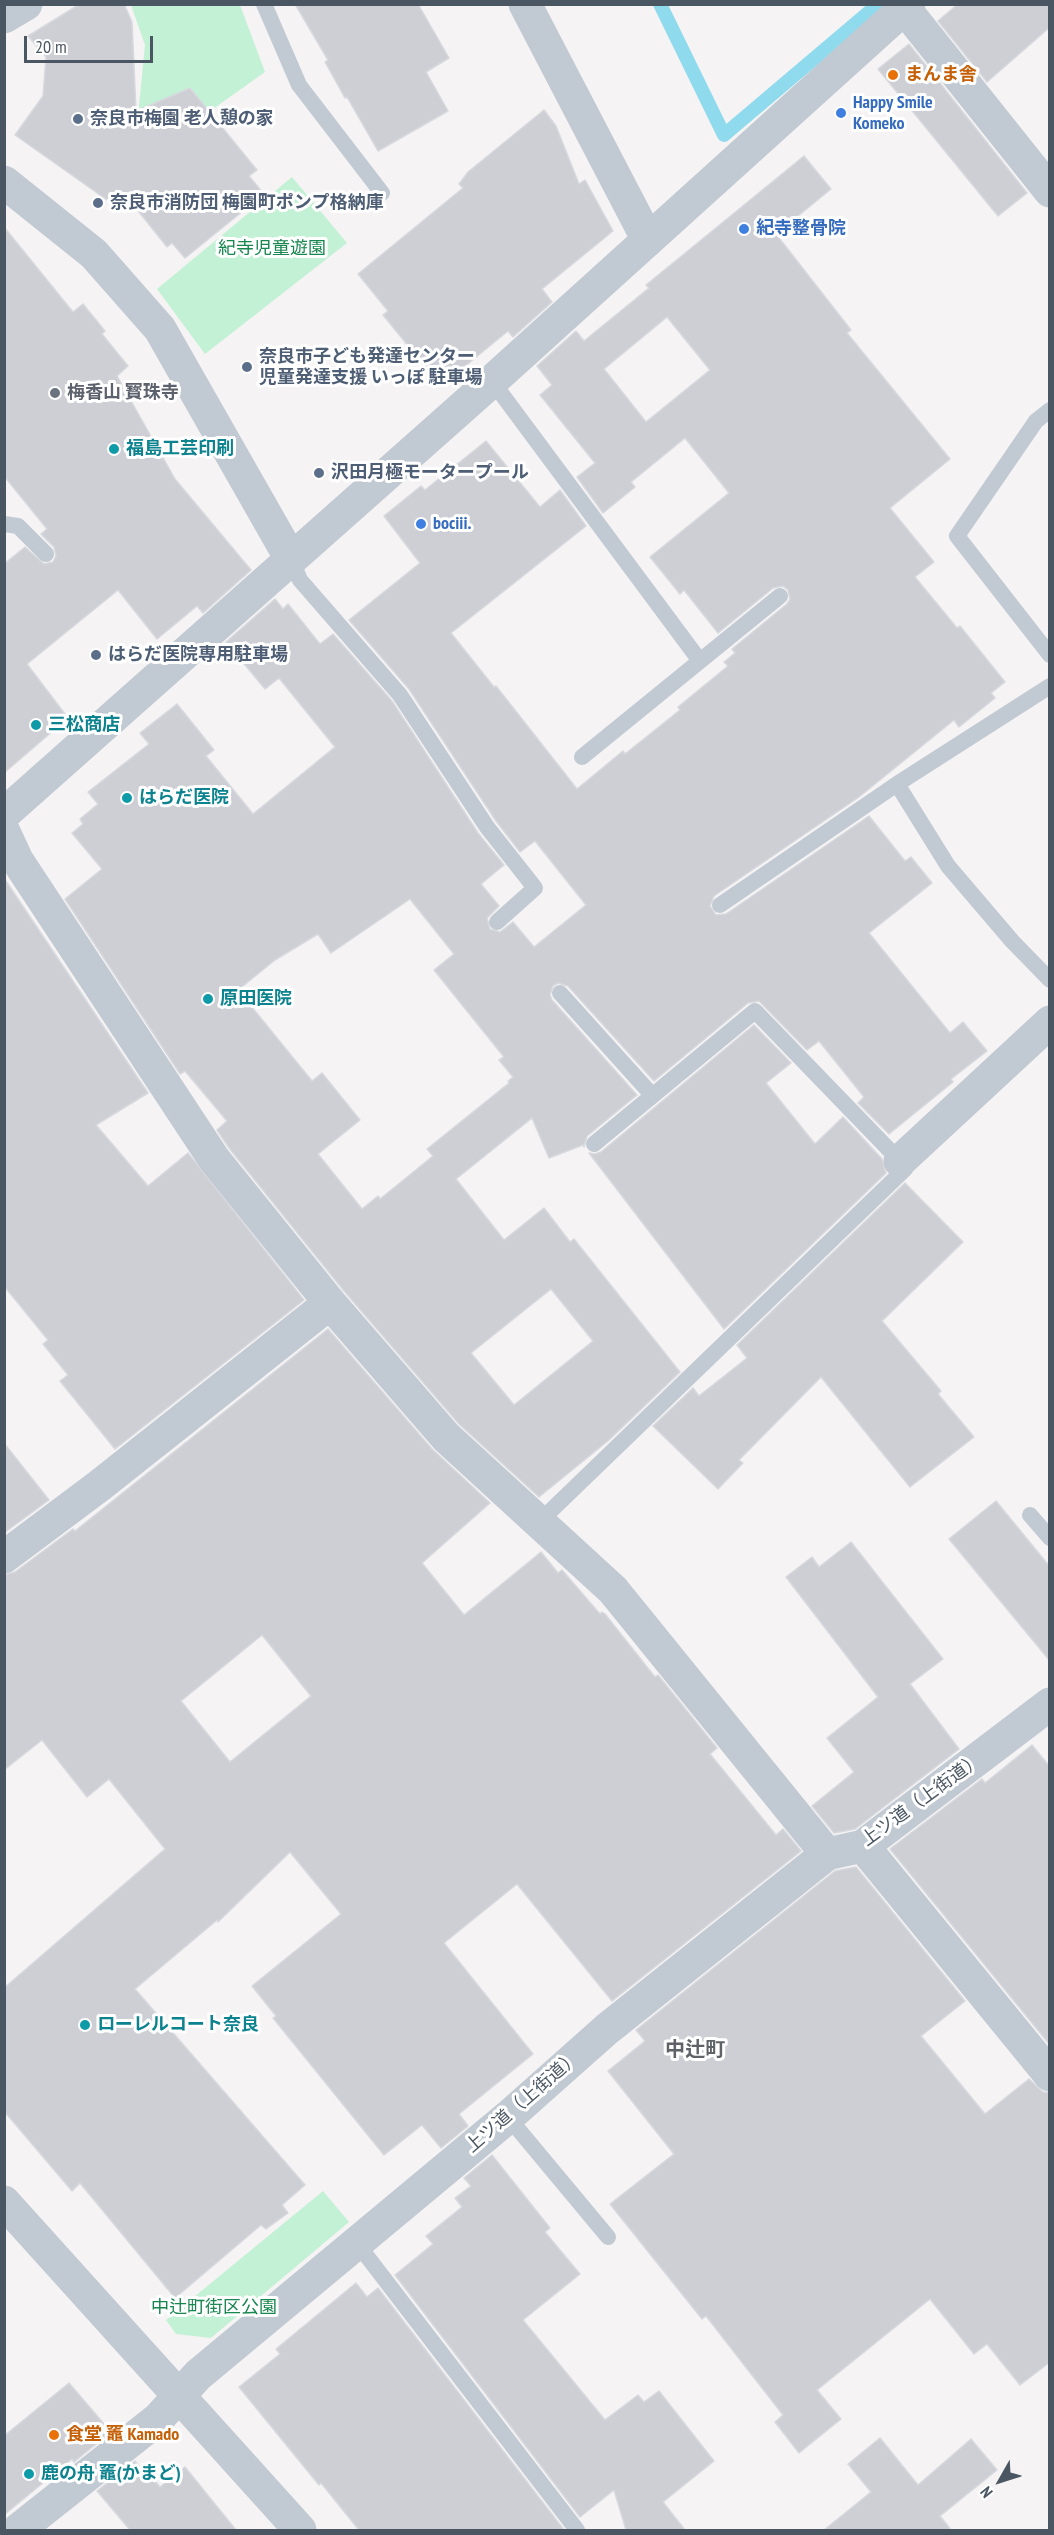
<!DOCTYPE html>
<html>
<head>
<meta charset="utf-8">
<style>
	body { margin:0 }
	#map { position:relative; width:1054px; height:2535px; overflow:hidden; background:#f5f3f3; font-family:"PT Sans Narrow",sans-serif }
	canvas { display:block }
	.frame { position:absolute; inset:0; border:6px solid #4a5661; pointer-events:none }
	.north { position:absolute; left:970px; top:2451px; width:60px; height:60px; -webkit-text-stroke:4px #fff; paint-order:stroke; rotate:231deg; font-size:16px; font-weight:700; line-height:24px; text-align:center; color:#4a5661 }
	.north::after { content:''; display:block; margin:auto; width:21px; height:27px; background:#4a5661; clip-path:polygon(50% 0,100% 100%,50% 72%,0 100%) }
	.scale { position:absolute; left:24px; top:36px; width:129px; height:27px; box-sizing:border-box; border:3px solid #4a5661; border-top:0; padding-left:8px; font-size:18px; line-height:21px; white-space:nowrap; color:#4a5661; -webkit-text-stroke:4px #fff; paint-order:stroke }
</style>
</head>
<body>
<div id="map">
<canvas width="1054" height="2535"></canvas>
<div class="frame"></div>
<div class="north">N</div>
<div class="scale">20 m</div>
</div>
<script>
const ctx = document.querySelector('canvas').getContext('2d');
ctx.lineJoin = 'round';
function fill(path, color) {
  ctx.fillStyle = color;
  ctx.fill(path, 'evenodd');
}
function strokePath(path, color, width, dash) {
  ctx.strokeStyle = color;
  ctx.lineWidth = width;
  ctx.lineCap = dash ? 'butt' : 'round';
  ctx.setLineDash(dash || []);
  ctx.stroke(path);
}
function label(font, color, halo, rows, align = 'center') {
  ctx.font = font + ' "PT Sans Narrow","Noto Sans JP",sans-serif';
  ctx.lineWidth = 6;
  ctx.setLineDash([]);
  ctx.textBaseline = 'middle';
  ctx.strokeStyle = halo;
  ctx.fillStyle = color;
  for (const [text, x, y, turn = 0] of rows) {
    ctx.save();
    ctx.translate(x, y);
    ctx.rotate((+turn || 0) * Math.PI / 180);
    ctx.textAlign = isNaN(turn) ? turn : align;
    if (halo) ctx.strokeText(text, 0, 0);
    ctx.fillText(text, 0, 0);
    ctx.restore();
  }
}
fill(new Path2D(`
	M131,5H240L265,72L155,150L138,116L145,45Z
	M292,177L347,243L205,354L157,289Z
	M323,2191L349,2222L211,2338L176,2334L166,2320Z`), '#c3f1d5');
strokePath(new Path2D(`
	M660,4L724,135L875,7L873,4`), '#90daee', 14);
const building = new Path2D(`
	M80,4H124L132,22L136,111L190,88L257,170L249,176L264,194L185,258L172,243L167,247L135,207L130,211L122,202L117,207L15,135L43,96L46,57L28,36Z
	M295,4H418L449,58L426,72L448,111L378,151L347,97L345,98L325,62L328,60Z
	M958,4H1050V27L987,82L938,21Z
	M909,44L1027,193L998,216L878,69Z
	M544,110L556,126L579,184L585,180L613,231L542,289L552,302L513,337L508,331L441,386L383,315L388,311L358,274L463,188L459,184L468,172Z
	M804,156L831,189L776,234L851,330L847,333L950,459L890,508L934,562L915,577L957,628L960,626L1005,682L991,693L995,698L959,727L954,720L859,797L714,896L710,906L716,915L726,914L869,816L905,861L911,857L932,883L869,933L950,1033L963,1022L987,1051L951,1079L953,1082L889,1134L858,1103L864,1097L819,1041L807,1050L759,1001L748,1003L654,1081L568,986L558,983L553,986L550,995L552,1000L637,1095L587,1136L584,1147L583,1145L549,1158L532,1118L456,1179L504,1240L544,1208L570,1242L574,1239L680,1372L609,1440L539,1497L459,1424L344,1291L229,1148L217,1130L227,1121L185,1071L180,1074L65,899L102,869L72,833L83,824L80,819L98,804L88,792L149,744L140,733L177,704L214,750L206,756L253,814L335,747L279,678L265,689L226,642L275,599L283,609L288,604L320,644L333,634L392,701L478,833L504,865L481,884L499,906L487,918L490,929L500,932L513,922L534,947L586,905L535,841L520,852L496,821L409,689L349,620L420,563L384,516L421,486L425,490L486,441L540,507L560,490L586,526L451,633L494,687L496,686L577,789L623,751L625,754L680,710L678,707L728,666L724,662L735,653L732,649L787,604L790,599L788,590L783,586L773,588L718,633L684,590L680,594L650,557L729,493L685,438L631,482L635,487L603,513L577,477L595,463L540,395L552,385L537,366L576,331L584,341L649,288L646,285ZM667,317L710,370L646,422L604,369ZM410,899L454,954L434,970L504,1057L499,1060L513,1077L508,1081L509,1083L427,1149L433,1156L380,1199L378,1196L362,1209L318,1154L360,1120L322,1073L312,1081L238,990L275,960L318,934L331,953ZM551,1289L593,1341L514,1405L471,1353Z
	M4,227L73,312L83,304L105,331L102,334L128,366L117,376L175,479L251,570L203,613L197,606L157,639L118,590L27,664L68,718L4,773V564L25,547L44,564L53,562L56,556L54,547L41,534L47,529L4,476Z
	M4,878L148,1093L96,1125L148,1186L188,1153L304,1300L115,1449L60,1381L68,1375L43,1344L48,1340L4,1286Z
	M754,1025L791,1063L766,1083L815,1144L843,1117L882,1159L886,1173L724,1329L589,1153L595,1154L601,1152Z
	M905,1183L963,1242L882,1321L941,1391L938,1394L974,1437L910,1487L821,1377L739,1460L743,1463L718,1489L653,1426L693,1388L699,1396L747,1358L737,1345Z
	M328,1329L432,1449L490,1503L422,1563L464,1615L541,1552L558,1573L562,1570L600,1614L602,1612L605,1614L655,1677L658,1675L717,1748L710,1754L776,1835L783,1829L801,1851L612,2001L517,1884L444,1943L533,2054L459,2114L468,2126L441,2148L422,2125L384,2155L273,2018L276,2016L252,1986L341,1914L290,1852L218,1922L217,1920L135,1989L305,2185L282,2205L288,2213L266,2229L261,2225L175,2298L80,2183L72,2191L4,2111V1988L165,1849L109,1779L87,1797L42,1740L4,1770V1575L15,1572L73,1529L75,1531ZM262,1635L311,1696L230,1762L181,1701Z
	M4,1443L49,1500L4,1533Z
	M996,1501L1050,1567V1661L949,1539Z
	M851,1542L943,1659L910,1684L959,1749L855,1829L834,1833L812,1806L854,1772L827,1738L878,1697L786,1577L812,1557L819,1567Z
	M1032,1745L1050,1767V2045L890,1849L982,1779L985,1783Z
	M856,1867L965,2001L921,2036L985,2114L1029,2079L1043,2092L1050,2093V2362L1020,2385L987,2344L974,2354L930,2299L817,2390L841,2419L799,2453L775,2422L783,2415L706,2316L702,2319L610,2204L674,2154L608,2071L645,2041L636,2030L835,1871Z
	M492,2155L550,2228L545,2232L580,2274L523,2320L605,2420L638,2395L644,2402L659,2391L714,2461L663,2502L685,2530H626L614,2490L580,2517L395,2275L433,2244L426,2236L462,2207L455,2198L471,2186L464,2178Z
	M356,2283L367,2297L378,2288L564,2530H359L321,2483L319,2485L239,2387L280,2354L276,2349Z
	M69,2383L111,2432L74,2462L72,2459L4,2515V2436Z
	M880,2438L918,2485L971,2439L997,2470L940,2516L951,2530H824L871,2492L848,2464Z
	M135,2461L140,2467L142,2465L160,2487L185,2467L236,2530H130L97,2491Z`);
fill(building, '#cdcfd5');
strokePath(building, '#d7d9de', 1.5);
strokePath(new Path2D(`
	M264,4L299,85L382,193
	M492,381L700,661L582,757
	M1050,410L1036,421L957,536L1050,655
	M4,524L18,526L46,554
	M291,559L300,580L400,695L487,827L535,888L497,922
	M700,661L780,596
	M897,784L948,866L1012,941L1050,980
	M720,905L897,784L1050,686
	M560,993L652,1095
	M1030,1515L1050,1538
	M538,1523L905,1169L900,1161L755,1011L594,1144
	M508,2117L608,2237
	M356,2242L577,2530`), '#c1cad2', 16);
strokePath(new Path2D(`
	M525,4L648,240
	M901,4L1050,191
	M4,17L26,4
	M4,182L94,254L160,329L291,559
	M4,832L17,860L214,1159L330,1303L446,1437L613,1590L827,1854
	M900,1161L1050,1022
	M4,1557L99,1486L330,1303
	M863,1846L1050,2075
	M18,2530L158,2419L198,2375L508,2117L607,2029L827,1854L863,1846L1050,1704`), '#c1cad2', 33);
strokePath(new Path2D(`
	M4,814L492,381L909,4
	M4,2202L300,2530`), '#c1cad2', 33);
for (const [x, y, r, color] of [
	[893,75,6,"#e8710a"],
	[841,113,6,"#3f7fe0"],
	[78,119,6,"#5c6f8a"],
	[98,203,6,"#5c6f8a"],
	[744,229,6,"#3f7fe0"],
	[247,367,6,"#5c6f8a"],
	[55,393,6,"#6b7280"],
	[114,449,6,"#0f9aa8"],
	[319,473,6,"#5c6f8a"],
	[421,524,6,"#3f7fe0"],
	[96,655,6,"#5c6f8a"],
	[36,725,6,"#0f9aa8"],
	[127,798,6,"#0f9aa8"],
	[208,999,6,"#0f9aa8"],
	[85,2025,6,"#0f9aa8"],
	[54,2435,6,"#e8710a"],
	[29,2474,6,"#0f9aa8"]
]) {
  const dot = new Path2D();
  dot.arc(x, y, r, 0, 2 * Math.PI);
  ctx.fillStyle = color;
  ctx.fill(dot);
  strokePath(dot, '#fff', 2);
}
label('bold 18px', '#c56008', '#fff', [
	["まんま舎",905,75],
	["食堂 竈 Kamado",66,2435]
], 'left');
label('bold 18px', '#366cbe', '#fff', [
	["Happy Smile",853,103],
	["Komeko",853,124],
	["紀寺整骨院",756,229],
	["bociii.",433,524]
], 'left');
label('bold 18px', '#4e5e75', '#fff', [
	["奈良市梅園 老人憩の家",90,119],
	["奈良市消防団 梅園町ポンプ格納庫",110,203],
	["奈良市子ども発達センター",259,357],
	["児童発達支援 いっぽ 駐車場",259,378],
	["沢田月極モータープール",331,473],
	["はらだ医院専用駐車場",108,655]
], 'left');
label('18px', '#17864f', '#fff', [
	["紀寺児童遊園",272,249],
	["中辻町街区公園",214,2308]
]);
label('bold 18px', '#5b616d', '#fff', [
	["梅香山 寳珠寺",67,393]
], 'left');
label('bold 18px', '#0d838f', '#fff', [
	["福島工芸印刷",126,449],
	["三松商店",48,725],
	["はらだ医院",139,798],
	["原田医院",220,999],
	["ローレルコート奈良",97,2025],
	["鹿の舟 竈(かまど)",41,2474]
], 'left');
label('18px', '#4a5661', '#fff', [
	["上ツ道（上街道）",922,1800,-36],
	["上ツ道（上街道）",523,2102,-41]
]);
label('bold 20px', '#5f6368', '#fff', [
	["中辻町",695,2050]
]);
</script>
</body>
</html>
